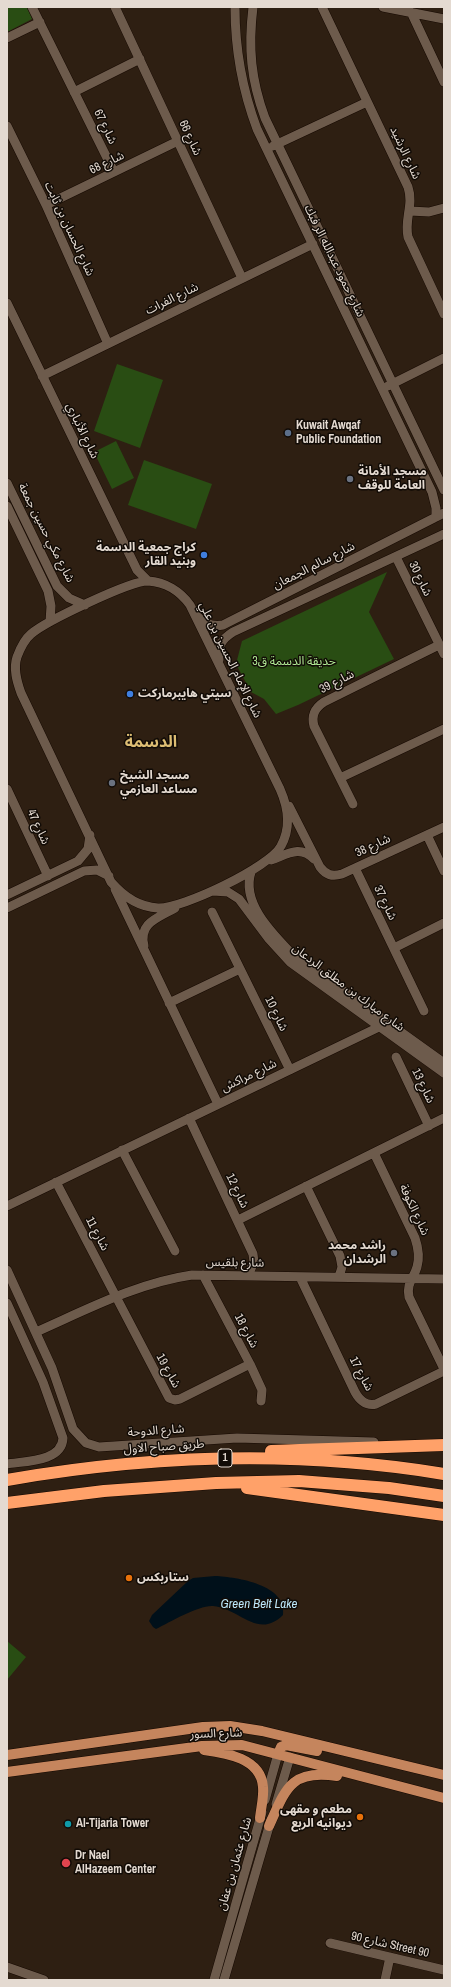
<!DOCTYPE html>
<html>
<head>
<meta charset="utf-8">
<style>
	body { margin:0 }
	#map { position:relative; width:451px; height:1987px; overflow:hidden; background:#2e1f12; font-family:"Archivo Narrow",sans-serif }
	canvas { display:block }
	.frame { position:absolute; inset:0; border:8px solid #e4dad1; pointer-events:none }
</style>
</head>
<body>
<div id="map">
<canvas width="451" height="1987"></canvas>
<div class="frame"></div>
</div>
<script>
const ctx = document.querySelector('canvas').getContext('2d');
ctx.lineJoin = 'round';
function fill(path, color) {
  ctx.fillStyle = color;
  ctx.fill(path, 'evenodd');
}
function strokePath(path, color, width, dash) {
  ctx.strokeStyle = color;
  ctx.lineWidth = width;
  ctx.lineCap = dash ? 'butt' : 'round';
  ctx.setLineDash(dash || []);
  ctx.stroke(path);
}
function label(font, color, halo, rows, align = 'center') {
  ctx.font = font + ' "Archivo Narrow","Noto Sans Arabic",sans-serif';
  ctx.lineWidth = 3;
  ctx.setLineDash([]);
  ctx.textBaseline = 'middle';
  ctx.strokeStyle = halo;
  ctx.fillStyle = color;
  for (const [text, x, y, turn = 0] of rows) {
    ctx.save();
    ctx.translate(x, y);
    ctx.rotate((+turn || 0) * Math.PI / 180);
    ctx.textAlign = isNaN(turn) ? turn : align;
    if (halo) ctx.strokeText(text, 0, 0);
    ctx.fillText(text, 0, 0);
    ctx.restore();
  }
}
fill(new Path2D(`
	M7,7H27L32,19L7,32Z
	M117,364L163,380L140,448L94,431Z
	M116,441L134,478L112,489L94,452Z
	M144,460L212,484L196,529L128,505Z
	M387,572L369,612L394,659L298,705L276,714L264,699L251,692L236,664L242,641Z
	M7,1641L26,1657L7,1680Z`), '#294d13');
fill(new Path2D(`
	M215,1576C237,1577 288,1585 283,1615C258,1640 239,1608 213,1606C199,1605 170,1622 156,1629L153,1627L149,1621L152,1615L188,1581L193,1578Z`), '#00101a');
const minor = new Path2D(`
	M32,7L114,172
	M115,7L242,278
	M235,7C235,50 242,89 257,129L432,492L436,508V517
	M253,7C248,48 251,80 265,118L444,490
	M322,7L408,187C414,205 404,219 408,237L444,314
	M383,7L444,19
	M411,12L444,82
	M7,38L40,22
	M74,92L140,59
	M7,126L46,205L108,344
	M273,146L367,102
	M46,205L178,141
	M410,211L429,212L444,208
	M7,303L137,570L148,581
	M42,376L313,244
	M388,386L444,358
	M7,483L57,586L69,598L85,605
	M7,506L48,591L51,606L50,622
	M396,557L444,654
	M148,581C165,582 180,591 190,605L280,789C288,807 291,828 281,846C270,867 182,909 158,908C139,907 123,896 111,882L21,693C17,682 13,669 17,657C20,649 25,639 31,634C46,621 130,581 148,581Z
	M197,616C204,624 212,627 223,625L444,513
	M219,660C217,646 222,639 233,632L444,534
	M340,778L444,729
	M7,789L48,876
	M353,804L314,726C311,715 315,708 324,702L439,645
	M289,806L320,867C326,875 332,877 342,874L444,827
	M427,835L444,871
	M271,860C288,854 300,845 314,859
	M355,868L424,1011
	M251,872C241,903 272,933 292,954L444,1063
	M115,889L218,1104
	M213,891L228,892L239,899L269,939L290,962L444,1073
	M7,895L78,861L88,849L90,835
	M7,908L84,871L97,870L109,876
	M212,912L290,1070
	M144,946C138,923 158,918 175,908
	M394,948L444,923
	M169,1003L240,969
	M396,1057L429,1126
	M189,1118L253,1254L254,1262L248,1275
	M122,1150L175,1251
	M374,1153L415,1238C418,1247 420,1257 417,1267C414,1278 406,1283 409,1297L444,1369
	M56,1182L169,1398L175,1400L180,1399L250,1364
	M306,1186L340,1256L342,1267L339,1277
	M7,1206L379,1027L385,1022
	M238,1220L444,1118
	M7,1270L52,1368L73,1429L86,1443L99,1447L237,1438L374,1442
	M203,1275L250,1364L262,1390L261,1401
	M300,1277L355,1392C360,1401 366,1406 376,1404L444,1371
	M7,1303L43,1382L63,1438C62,1462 25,1461 7,1464
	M36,1332C86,1310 137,1283 192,1275L444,1279
	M265,1800L278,1754
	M276,1804L290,1757
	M330,1943L444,1970
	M7,1967L44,1980
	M214,1980L262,1812
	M224,1980L271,1820
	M385,1980L390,1957`);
const major = new Path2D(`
	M204,1750C226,1753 261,1758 263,1787C264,1797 261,1808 260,1818
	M278,1754L281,1747L286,1745L317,1751
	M7,1755L203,1727L230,1726L262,1731L444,1775
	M7,1772L202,1746L242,1745L444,1798
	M269,1826C286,1788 291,1769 337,1776`);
const highway = new Path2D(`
	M271,1451L444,1445
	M7,1480C151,1455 299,1450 444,1474
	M247,1488L444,1515
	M7,1503L104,1491L216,1483L299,1481L389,1488L444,1496`);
strokePath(minor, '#160901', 10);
strokePath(major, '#160901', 11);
strokePath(highway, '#160901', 13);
strokePath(minor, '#6d5b4c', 9);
strokePath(major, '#c5855d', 10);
strokePath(highway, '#ffa169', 12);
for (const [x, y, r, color] of [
	[288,433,4,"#5c6f8a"],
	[350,479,4,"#6b7280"],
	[204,555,4,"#3f7fe0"],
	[130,694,4,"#3f7fe0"],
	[112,783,4,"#6b7280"],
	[394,1253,4,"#6b7280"],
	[129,1578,4,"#e8710a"],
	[360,1817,4,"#e8710a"],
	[68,1824,4,"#0f9aa8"],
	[66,1863,5,"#e0444e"]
]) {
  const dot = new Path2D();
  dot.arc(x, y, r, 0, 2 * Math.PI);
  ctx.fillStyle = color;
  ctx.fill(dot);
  strokePath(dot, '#110b06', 1.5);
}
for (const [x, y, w] of [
	[225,1458,14]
]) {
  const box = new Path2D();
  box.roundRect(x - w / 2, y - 9, w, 18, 3);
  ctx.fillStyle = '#110b06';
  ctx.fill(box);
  strokePath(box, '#e4dad1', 1);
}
label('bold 11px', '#e4dad1', null, [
	["1",225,1458]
]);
label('12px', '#e4dad1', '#110b06', [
	["شارع 67",105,127,64],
	["شارع 66",190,138,65],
	["شارع الرشيد",405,153,65],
	["شارع 68",107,163,-26],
	["شارع الحسان بن ثابت",69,229,65],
	["شارع حمود عبدالله الر فبك",334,261,64],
	["شارع الفرات",172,299,-26],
	["شارع الأنباري",82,431,64],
	["شارع مكي حسين جمعة",46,533,63],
	["شارع سالم الجمعان",314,566,-27],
	["شارع 30",420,579,64],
	["شارع الإمام الحسين بن علي",230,660,64],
	["شارع 39",337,682,-27],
	["شارع 47",38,827,65],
	["شارع 38",373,846,-25],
	["شارع 37",385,903,64],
	["شارع مبارك بن مطلق الردعان",348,988,37],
	["شارع 10",276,1014,64],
	["شارع مراكش",249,1076,-26],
	["شارع 13",423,1086,64],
	["شارع 12",237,1191,64],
	["شارع الكوفة",414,1210,65],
	["شارع 11",97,1234,62],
	["شارع بلقيس",235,1263,1],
	["شارع 18",246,1331,62],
	["شارع 19",168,1371,61],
	["شارع 17",361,1374,62],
	["شارع الدوحة",156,1431,-4],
	["طريق صباح الاول",164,1447,-4],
	["شارع السور",216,1734,-2],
	["شارع عثمان بن عفان",235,1864,-74],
	["شارع 90 Street 90",390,1945,13]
]);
label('bold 12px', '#e4dad1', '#110b06', [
	["Kuwait Awqaf",296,426],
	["Public Foundation",296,440],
	["مسجد الأمانة",358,472],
	["العامة للوقف",358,486],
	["كراج جمعية الدسمة",196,548,"right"],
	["وبنيد القار",196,562,"right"],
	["سيتي هايبرماركت",138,694],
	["مسجد الشيخ",120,776],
	["مساعد العازمي",120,790],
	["راشد محمد",386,1246,"right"],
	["الرشدان",386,1260,"right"],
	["ستاربكس",137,1578],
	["مطعم و مقهى",352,1810,"right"],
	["ديوانيه الربع",352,1824,"right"],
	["Al-Tijaria Tower",76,1824],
	["Dr Nael",75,1856],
	["AlHazeem Center",75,1870]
], 'left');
label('12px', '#b1ea95', '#110b06', [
	["حديقة الدسمة ق3",294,662]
]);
label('italic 13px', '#bbe5f7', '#110b06', [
	["Green Belt Lake",259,1605]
]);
label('bold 16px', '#ddbd73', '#110b06', [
	["الدسمة",151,743]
]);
</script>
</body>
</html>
